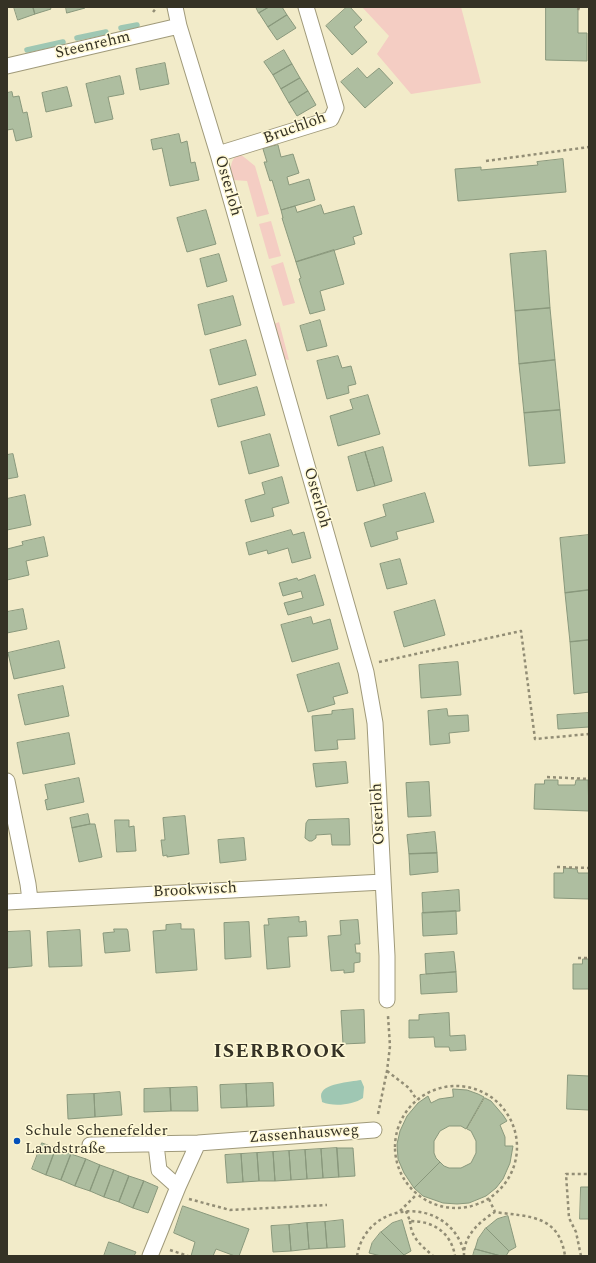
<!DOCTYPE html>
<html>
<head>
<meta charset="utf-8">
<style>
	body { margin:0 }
	#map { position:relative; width:596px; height:1263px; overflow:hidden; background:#f2ebc9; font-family:Spectral,serif }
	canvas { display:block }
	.frame { position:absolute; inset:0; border:8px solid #353225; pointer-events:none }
</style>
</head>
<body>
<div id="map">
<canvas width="596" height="1263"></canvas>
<div class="frame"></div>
</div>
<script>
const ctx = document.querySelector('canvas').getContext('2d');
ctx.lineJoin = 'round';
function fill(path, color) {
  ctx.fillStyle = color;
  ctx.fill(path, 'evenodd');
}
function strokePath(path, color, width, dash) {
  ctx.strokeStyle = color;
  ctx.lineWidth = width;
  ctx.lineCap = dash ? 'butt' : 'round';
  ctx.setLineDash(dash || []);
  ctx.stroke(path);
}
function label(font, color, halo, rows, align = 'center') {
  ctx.font = font + ' Spectral,serif';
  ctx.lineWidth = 3;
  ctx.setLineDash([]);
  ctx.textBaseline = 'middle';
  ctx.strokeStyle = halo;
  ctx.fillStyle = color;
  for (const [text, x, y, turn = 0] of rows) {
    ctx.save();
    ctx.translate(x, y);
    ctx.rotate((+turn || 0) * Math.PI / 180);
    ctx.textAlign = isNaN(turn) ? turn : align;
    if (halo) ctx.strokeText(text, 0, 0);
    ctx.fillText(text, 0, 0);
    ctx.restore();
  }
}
fill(new Path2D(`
	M362,7H461L481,83L411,94L377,54L389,36Z
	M239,153L255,166L269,214L257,217L247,181L233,180C230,169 229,161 239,153Z
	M271,221L281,256L269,259L259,224Z
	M283,262L295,303L283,306L271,266Z
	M279,322L289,360L284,359L274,324Z`), '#f4cdc3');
fill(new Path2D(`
	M361,1080L364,1087L363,1098C353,1105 333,1107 322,1102C322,1100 321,1098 321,1096C321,1083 351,1082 361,1080Z`), '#9fc7b3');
strokePath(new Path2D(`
	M121,28L137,25
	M77,38L106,32
	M27,50L63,42`), '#9fc7b3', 5.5);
const building = new Path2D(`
	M14,7H33L35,14L18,20Z
	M33,7H50L51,9L35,14Z
	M66,7H85V8L67,13Z
	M256,7H269L259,13Z
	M269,7H282L287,15L268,27L259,13Z
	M347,7H350L362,20L354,27L367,42L352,55L326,26Z
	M546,7H578V33H587V61L546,60Z
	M287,15L296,28L277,40L268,27Z
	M284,50L292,64L273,75L264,62Z
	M165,63L169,84L140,90L136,69Z
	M292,64L300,78L281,89L273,75Z
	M358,68L367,78L379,68L393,83L365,108L341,82Z
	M120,76L124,94L108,97L113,119L95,123L86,84Z
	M300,78L308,91L289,103L281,89Z
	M67,87L72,106L46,112L42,93Z
	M308,91L316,105L297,116L289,103Z
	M12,92L13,97L19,96L23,113L27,112L32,137L16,141L13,129L7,130V93Z
	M179,134L181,143L187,141L191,163L195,162L199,180L170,186L162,148L153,150L151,140Z
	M278,145L281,157L293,154L299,173L287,177L289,185L309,179L315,200L281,210L272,180L270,181L264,162H267L263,149Z
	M563,159L566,192L458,201L455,169L481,167V170L538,165L537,162Z
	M321,205L324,214L354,206L362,234L353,237L355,244L296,262L282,218H283L281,210L295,206L297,212Z
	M206,210L216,244L187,252L177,218Z
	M334,250L344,284L320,291L325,310L310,314L299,279L301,278L296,262Z
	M546,251L550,308L515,311L510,254Z
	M219,254L227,281L207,287L200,259Z
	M233,296L241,325L205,335L198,305Z
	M550,308L555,360L519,364L515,311Z
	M320,320L327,346L307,351L300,326Z
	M246,340L256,375L219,385L210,350Z
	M338,356L342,368L351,366L356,384L348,386L349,393L327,399L317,361Z
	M555,360L560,410L524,413L519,364Z
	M257,387L265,415L218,427L211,400Z
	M368,395L380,434L338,446L330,416L353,409L350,400Z
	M560,410L565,463L529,466L524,413Z
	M270,434L279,466L249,474L241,442Z
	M383,447L392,481L375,486L365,452Z
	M365,452L375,486L357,491L348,457Z
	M13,454L18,477L7,479V455Z
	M282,477L289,503L272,508L274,516L251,522L245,500L265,494L262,483Z
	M425,493L434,522L396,532L398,539L371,547L364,523L386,516L383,505Z
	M25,495L31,525L7,530V499Z
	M291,530L293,535L304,532L311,558L292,563L288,548L268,554L267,550L249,555L246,543Z
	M589,535V590L565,593L560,538Z
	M44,537L48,556L26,561L29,575L7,580V549L23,545L22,542Z
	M400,559L407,584L387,589L380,564Z
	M315,575L324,605L288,615L284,603L303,598L301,591L283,596L279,583L297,578L298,580Z
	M589,590V640L570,642L565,593Z
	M435,600L445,635L404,647L394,612Z
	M23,609L27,629L7,633V612Z
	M311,617L313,624L330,619L338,649L292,662L281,625Z
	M589,640V692L574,694L570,642Z
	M59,641L65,668L14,679L8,653Z
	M458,662L461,695L421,698L419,665Z
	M339,663L348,693L333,697L335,704L308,712L297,675Z
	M63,686L69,716L25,725L18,695Z
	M353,709L355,739L337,740L338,749L315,751L312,716L332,714V711Z
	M447,709L448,716L468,715L469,731L449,733L450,743L430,745L428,711Z
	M589,713V727L558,729L557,715Z
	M69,733L75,764L23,774L17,743Z
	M346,762L348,783L316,787L313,764Z
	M79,778L84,802L47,810L45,800L48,799L45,785Z
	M545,780H558V785H575L576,780H588L589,811L534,809L535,784H544Z
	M429,782L431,816L408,817L406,783Z
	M88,814L90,824L72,828L70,818Z
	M185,816L189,854L167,857V855L163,856L161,840H165L163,818Z
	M349,819L350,845H332L331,834L316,835V838L312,841H309L305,838L306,823L308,820Z
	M115,820H129V827L134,826L136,851L117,852Z
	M90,824H95L102,857L79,862L72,828Z
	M435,832L437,853L409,854L407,835Z
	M244,838L246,860L220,863L218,840Z
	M437,853L438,872L410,875L409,854Z
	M564,868L577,869L578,873H589V899L554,898V873H563Z
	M459,890L460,911L423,913L422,893Z
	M456,911L457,934L423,936L422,913Z
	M299,917V922L306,921L307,936L288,937L290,967L267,969L264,925H269L268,919Z
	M358,920L360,944H355L356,953H360V962L354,963V972L344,973V970L331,971L328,936L341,935L340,921Z
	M249,922L251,957L225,959L224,923Z
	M181,924V929H194L197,970L156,973L153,931L166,930V925Z
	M114,929H127L128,931L130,951L105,953L103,933L114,932Z
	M80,930L82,966L49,967L47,932Z
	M30,931L32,966L7,968V932Z
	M454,952L456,972L426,974L425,954Z
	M583,959H589V989H573V964H582Z
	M456,972L457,992L421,994L420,975Z
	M364,1010L365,1043L343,1044L341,1011Z
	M449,1013L450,1036L465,1035L466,1050L450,1051L449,1047H435L434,1037L409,1038V1020H419V1015Z
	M568,1075L589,1076V1110L567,1109Z
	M273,1083L274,1106L247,1107L246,1084Z
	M246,1084L247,1107L221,1108L220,1085Z
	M197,1087L198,1111H171L170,1088Z
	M170,1088L171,1111L144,1112V1089Z
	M453,1089L467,1090L478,1094L484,1097L466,1129L461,1126H449L440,1131L434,1141V1153L436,1158L440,1162L414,1188L404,1173L398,1159L397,1144L400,1131L407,1116L418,1103L428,1096L431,1103L439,1099L453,1097Z
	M120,1092L122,1115L95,1117L94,1094Z
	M94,1094L95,1117L68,1119L67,1095Z
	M485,1098L491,1101L503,1115L507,1121L500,1125L505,1137V1146H513L510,1163L503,1179L496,1188L486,1196L469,1203L457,1204L443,1203L423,1196L414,1188L440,1162L444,1166L449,1168H461L471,1163L476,1153V1141L471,1131L467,1129Z
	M42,1143L56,1148L46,1175L32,1169Z
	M56,1148L71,1154L61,1180L46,1175Z
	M337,1148L339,1177L323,1178L321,1149Z
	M337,1148H353L355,1176L339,1177Z
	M321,1149L323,1178L307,1179L305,1150Z
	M305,1150L307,1179L291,1180L289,1151Z
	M289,1151L291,1180L275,1181L273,1152Z
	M273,1152L275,1181H259L257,1153Z
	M257,1153L259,1181L243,1182L241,1154Z
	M71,1154L86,1159L75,1186L61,1180Z
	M241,1154L243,1182L227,1183L225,1155Z
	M86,1159L100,1165L90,1191L75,1186Z
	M100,1165L114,1170L104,1197L90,1191Z
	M114,1170L129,1176L119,1202L104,1197Z
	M129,1176L144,1181L133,1208L119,1202Z
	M144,1181L158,1187L148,1213L133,1208Z
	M581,1187H589V1219H580Z
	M183,1206L249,1229L239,1256H235L216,1249L213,1256H191L195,1242L174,1233Z
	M508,1216L516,1247L509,1251L486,1228L497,1219Z
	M343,1220L345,1247L327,1248L325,1222Z
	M402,1220L411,1251L404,1255L381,1232L392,1223Z
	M325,1222L327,1248L309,1249L307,1223Z
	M307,1223L309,1249L291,1251L289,1225Z
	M289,1225L291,1251L273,1252L271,1226Z
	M486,1228L509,1251L506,1256H501L475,1249L478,1239Z
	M381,1232L404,1255L403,1256H381L369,1253L372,1243Z
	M109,1242L136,1252L134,1256H104Z
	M475,1249L501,1256H473Z`);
fill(building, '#aebea0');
strokePath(building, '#89987c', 1);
const minor = new Path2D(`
	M175,7L179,26L218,154L366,672L375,723L387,956V1000
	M7,66L179,26
	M218,154L331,119L336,108L306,7
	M7,781L28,884L30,900
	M7,902L383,882
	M90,1145L198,1143L374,1130
	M156,1145L159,1170L178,1187
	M150,1256L178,1187L198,1143`);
strokePath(minor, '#a09a7a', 17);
strokePath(new Path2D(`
	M578,10L579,7
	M153,12L157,7
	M486,161L589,147
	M379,662L521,631L535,739L589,734
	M547,777L589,779
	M557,867L589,868
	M578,958H589
	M387,1071L409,1088L417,1100
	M395 1147a61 61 0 1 1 122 0a61 61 0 1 1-122 0Z
	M378,1114L387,1071L390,1046L388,1016
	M189,1199L230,1210L327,1205
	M489,1199L495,1212
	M400,1211L417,1194
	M406,1211L410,1221C433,1221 451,1232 455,1256
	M410,1221C411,1238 421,1245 433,1256
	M170,1250L188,1256
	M357,1256C367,1198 449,1196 464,1252
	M464,1256C463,1236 480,1221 495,1212C528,1217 559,1214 565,1256
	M581,1256L576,1232L569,1218L566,1174H589`), '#928d75', 2.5, [3, 3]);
strokePath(minor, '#fff', 15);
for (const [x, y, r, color] of [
	[17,1141,4,"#0450ba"]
]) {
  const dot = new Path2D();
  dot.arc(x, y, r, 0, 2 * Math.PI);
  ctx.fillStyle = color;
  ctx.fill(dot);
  strokePath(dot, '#fff9d6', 1.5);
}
label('16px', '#353225', '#fff9d6', [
	["Steenrehm",93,46,-13],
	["Bruchloh",295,129,-20],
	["Osterloh",227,186,74],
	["Osterloh",316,498,74],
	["Osterloh",379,814,-93],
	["Brookwisch",195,891,-3],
	["Zassenhausweg",304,1135,-4]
]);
label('16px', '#353225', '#fff9d6', [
	["Schule Schenefelder",25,1132],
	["Landstraße",25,1150]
], 'left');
ctx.letterSpacing = '1px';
label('bold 20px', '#353225', '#fff9d6', [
	["ISERBROOK",280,1053]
]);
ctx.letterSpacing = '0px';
</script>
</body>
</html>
